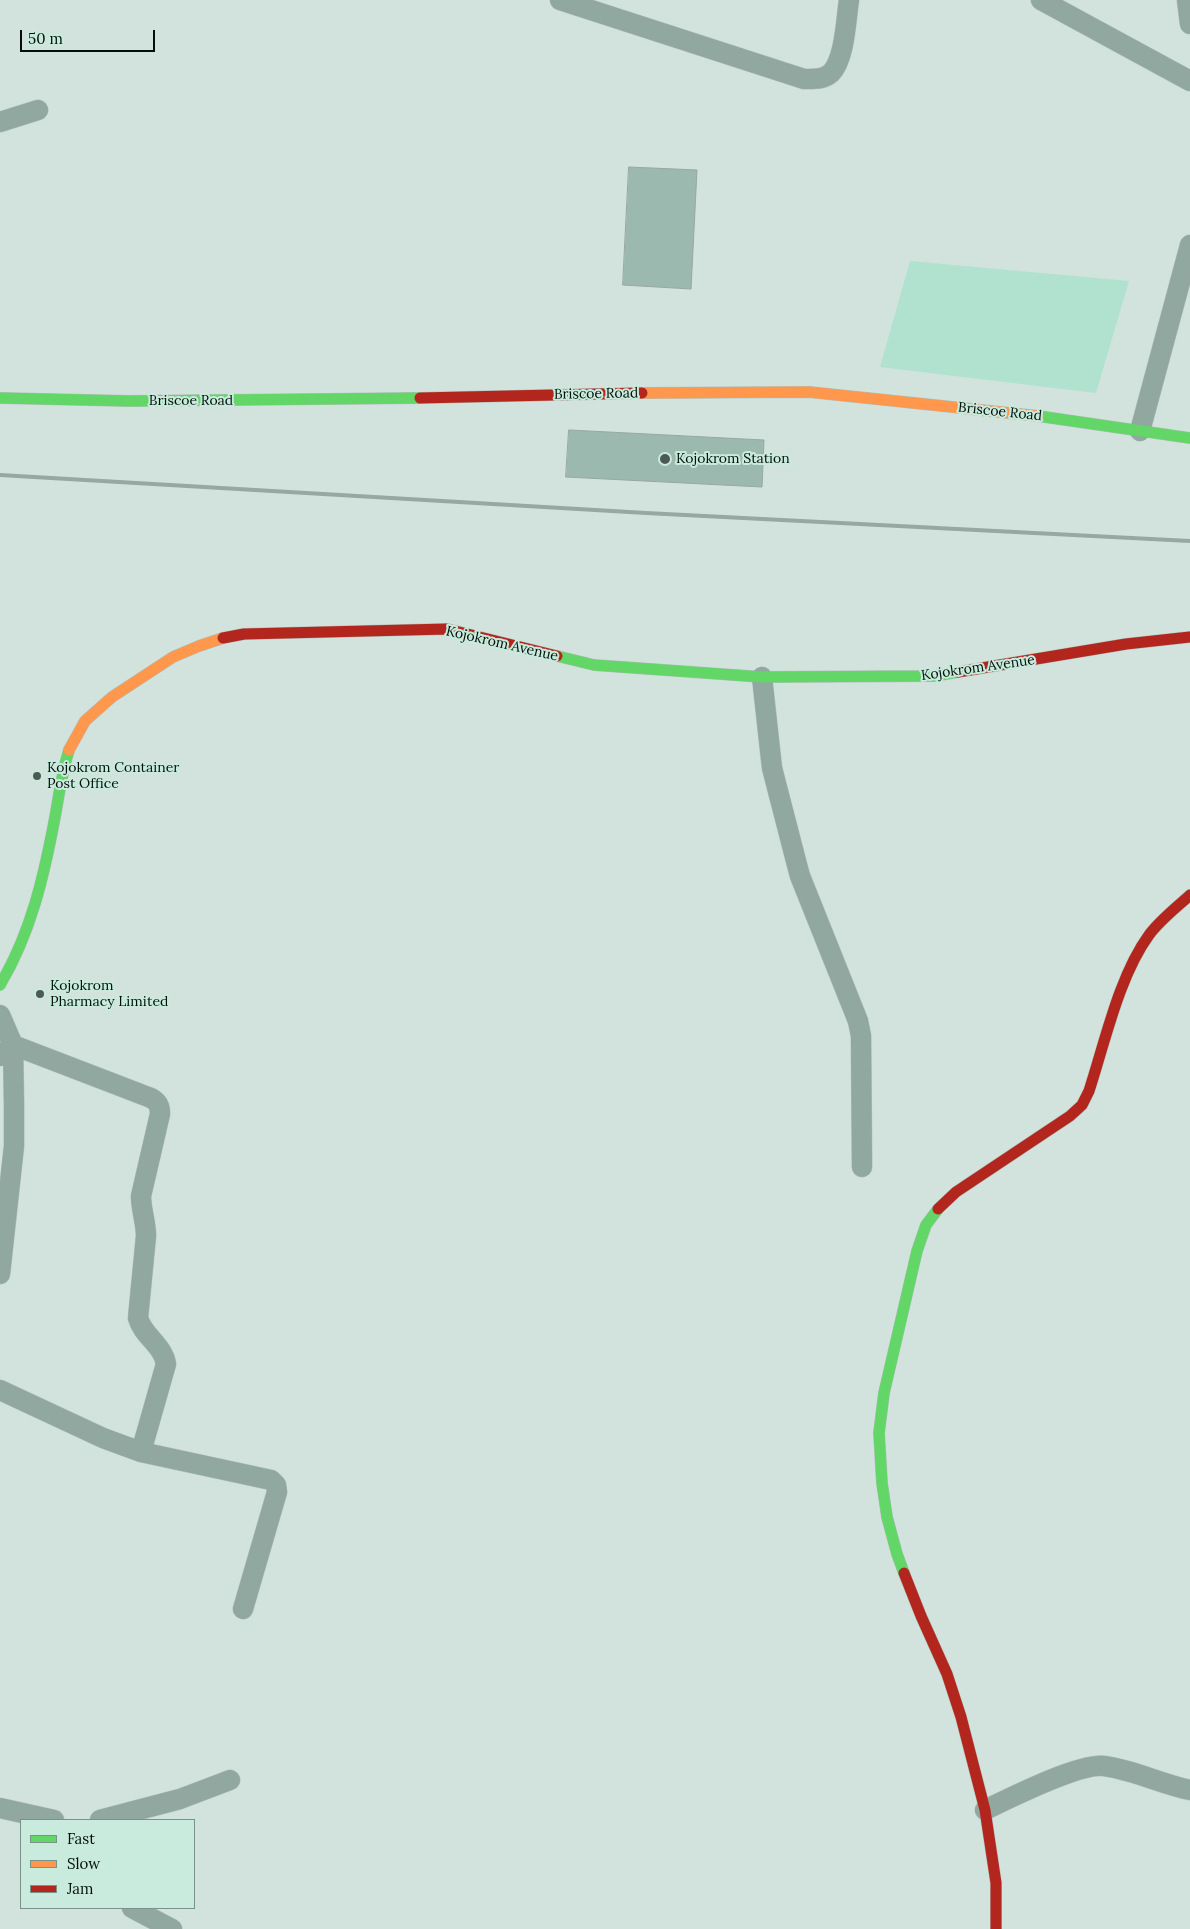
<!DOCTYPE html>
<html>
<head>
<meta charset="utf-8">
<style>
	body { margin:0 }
	#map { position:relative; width:1190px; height:1929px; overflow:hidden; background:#d1e3dc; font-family:Lora,serif }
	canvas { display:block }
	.legend { position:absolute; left:20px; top:1819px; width:175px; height:90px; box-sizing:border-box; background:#c9ebdd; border:1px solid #7a9389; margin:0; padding:6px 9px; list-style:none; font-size:15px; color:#040f0a }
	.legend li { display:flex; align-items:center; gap:10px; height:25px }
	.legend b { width:25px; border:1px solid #7a9389 }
	.scale { position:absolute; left:20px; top:30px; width:135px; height:22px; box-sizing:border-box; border:2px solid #040f0a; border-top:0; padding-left:6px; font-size:15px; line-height:18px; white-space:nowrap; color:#040f0a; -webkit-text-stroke:4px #c9ebdd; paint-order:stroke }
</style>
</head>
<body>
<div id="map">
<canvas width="1190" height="1929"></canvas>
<ul class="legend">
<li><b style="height:6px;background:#63d668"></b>Fast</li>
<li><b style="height:6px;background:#ff974d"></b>Slow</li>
<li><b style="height:6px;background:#b3261e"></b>Jam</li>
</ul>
<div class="scale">50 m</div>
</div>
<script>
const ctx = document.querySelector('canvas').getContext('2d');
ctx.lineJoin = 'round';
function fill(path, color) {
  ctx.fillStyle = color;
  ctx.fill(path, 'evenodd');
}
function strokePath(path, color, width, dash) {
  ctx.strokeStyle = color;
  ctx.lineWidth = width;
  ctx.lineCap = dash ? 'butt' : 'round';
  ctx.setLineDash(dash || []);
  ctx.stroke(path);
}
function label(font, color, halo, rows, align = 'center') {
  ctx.font = font + ' Lora,serif';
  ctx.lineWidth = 4;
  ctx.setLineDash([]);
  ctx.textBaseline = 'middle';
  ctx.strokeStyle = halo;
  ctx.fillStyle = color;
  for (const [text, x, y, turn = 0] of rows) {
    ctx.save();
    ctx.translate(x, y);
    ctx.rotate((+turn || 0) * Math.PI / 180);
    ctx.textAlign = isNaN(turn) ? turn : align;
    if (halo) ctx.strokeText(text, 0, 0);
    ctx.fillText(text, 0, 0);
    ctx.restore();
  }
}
fill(new Path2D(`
	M910,261L1129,281L1096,393L880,367Z`), '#b0e2cf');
const building = new Path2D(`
	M629,167L697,170L691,289L623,285Z
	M569,430L764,440L762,487L566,477Z`);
fill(building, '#9bb9af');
strokePath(building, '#98a7a1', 1);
const street = new Path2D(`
	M560,0L804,79C813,79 823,80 831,73C845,59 846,19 849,0
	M1041,0L1190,81
	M1187,0L1190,24
	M0,122L38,110
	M1140,431L1190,245
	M762,677L772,768L796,861L800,876L858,1021L861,1036L862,1167
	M0,1015L13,1045L14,1104V1146L0,1274
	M0,1056L13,1045L151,1098C158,1102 160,1106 160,1114L141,1196C141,1210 146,1222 146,1236L138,1318C143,1336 163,1345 166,1364L141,1452
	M0,1390L103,1438L141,1452L271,1480L276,1485L277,1492L243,1609
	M0,1808L54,1820
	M985,1810C1010,1798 1079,1763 1104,1766C1134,1770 1161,1784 1190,1790
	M100,1820L180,1799L230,1780
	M132,1908L172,1929`);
const fast = new Path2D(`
	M0,398L130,401L420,398
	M1038,416L1190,438
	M557,656L594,665L762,677L934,676L958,672
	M0,985C31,933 44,876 55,817C59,795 62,772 69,750
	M904,1573L897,1554L887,1517L882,1483L879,1433L884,1393L917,1251L926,1225L938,1209`);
const slow = new Path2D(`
	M642,393L809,392L1038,416
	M69,750L85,721L112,697L173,657L199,646L223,638`);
const jam = new Path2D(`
	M420,398L642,393
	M223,638L244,634L447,629L557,656
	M958,672L1126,644L1190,637
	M938,1209L956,1192L1070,1116L1082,1105L1089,1091C1105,1042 1119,976 1149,935C1160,920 1176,908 1190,895
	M904,1573L921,1616L947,1674L961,1717L985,1810L996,1883V1929`);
strokePath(street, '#b2bfba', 21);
strokePath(fast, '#b2bfba', 12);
strokePath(slow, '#b2bfba', 12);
strokePath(jam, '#b2bfba', 12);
strokePath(street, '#91a8a0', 20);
strokePath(fast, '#63d668', 11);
strokePath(slow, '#ff974d', 11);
strokePath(jam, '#b3261e', 11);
strokePath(new Path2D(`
	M0,475L646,513L1190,541`), '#96a8a0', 4);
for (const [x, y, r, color] of [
	[665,459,6,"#4c5954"],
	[37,776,5,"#4c5954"],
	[40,994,5,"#4c5954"]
]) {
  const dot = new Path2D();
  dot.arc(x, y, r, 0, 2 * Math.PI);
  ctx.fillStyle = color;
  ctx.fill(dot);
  strokePath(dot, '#c9ebdd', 2);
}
label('14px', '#040f0a', '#c9ebdd', [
	["Briscoe Road",596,394,-1],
	["Briscoe Road",191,401],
	["Briscoe Road",1000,412,6],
	["Kojokrom Avenue",502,644,13],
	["Kojokrom Avenue",978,668,-8]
]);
label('14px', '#040f0a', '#c9ebdd', [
	["Kojokrom Station",676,459],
	["Kojokrom Container",47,768],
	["Post Office",47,784],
	["Kojokrom",50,986],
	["Pharmacy Limited",50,1002]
], 'left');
</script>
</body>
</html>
